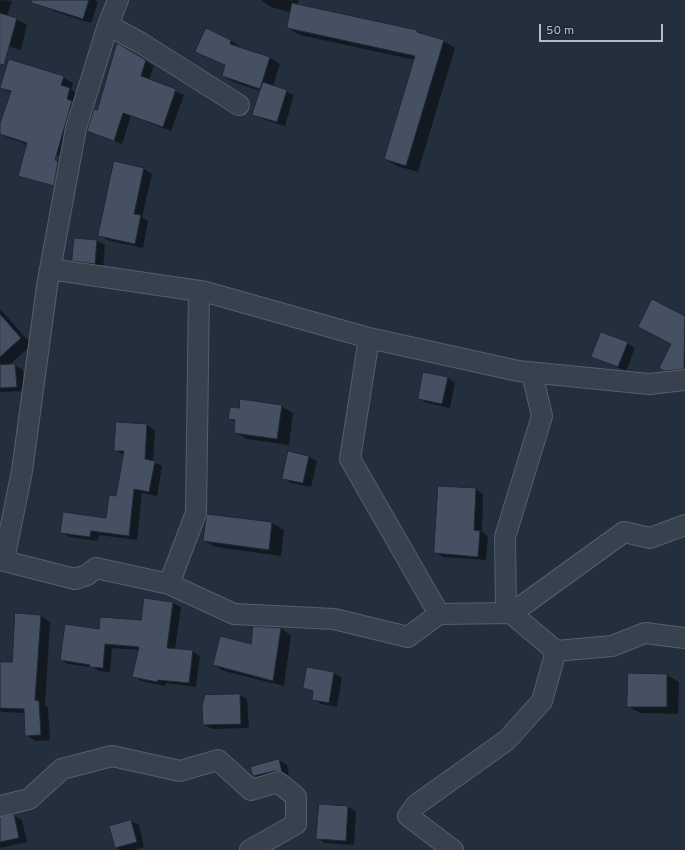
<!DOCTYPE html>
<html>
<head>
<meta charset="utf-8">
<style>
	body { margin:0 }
	#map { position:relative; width:685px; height:850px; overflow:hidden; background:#242f3e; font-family:Overpass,sans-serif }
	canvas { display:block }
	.scale { position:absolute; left:539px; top:24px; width:124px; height:18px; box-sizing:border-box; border:2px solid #b4bcc9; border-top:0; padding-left:5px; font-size:12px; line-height:14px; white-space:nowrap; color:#b4bcc9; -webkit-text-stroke:3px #1d2633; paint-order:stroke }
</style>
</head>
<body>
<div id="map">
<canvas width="685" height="850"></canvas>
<div class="scale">50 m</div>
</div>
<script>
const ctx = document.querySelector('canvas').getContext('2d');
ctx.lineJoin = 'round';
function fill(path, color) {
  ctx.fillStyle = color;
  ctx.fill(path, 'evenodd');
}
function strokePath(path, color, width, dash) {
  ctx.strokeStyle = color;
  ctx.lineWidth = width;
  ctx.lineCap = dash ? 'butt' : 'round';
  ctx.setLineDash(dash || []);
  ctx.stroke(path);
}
fill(new Path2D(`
	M0,0L12,1L7,16L16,19L27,25L21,50L0,44Z
	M50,0H95L98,2L91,23L56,12L48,8Z
	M262,0H299L297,5L417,31L443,41L455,48L418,172L397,166L385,159L415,60L300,35L288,28L291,13L271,7L262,1Z
	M206,29L231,41L241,47V49L270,58L280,64L273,86L294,95L285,126L262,119L254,115L261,91L233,82L223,76L226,66L196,51Z
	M117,44L154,66L149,80L184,95L171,131L131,116L122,144L88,131L98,111Z
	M63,77L73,83L71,90L80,95L67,158L8,138L0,133V126L11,93L1,87Z
	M144,169L152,174L142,217L148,221L143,248L107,240L99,235Z
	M97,241L105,245L103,268L81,265L73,260Z
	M0,309L32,345L9,365H15L23,370L24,391L0,392V366H5L0,363Z
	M681,320L685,322V373L668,372L660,368Z
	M627,343L635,348L626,371L592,356Z
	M448,378L455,383L450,408L427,403L419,399Z
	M281,406L293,413L289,445L247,439L235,432L236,422L229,419L239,409Z
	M147,425L155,430L153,462L162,466L157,496L142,493L137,540L99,535L98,541L69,537L61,532L107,519L117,497L124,455L115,450Z
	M288,452L309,457L317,461L311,487L291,483L283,478Z
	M476,489L483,494L482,532L488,536L486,560L443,557L435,552Z
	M208,515L272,523L284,530L281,556L216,547L204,541Z
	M145,599L173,603L181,607L175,649L192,651L200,656L196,687L166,683L165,686L141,681L134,676L139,650L112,648L110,672L99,671L92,667L68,664L61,660L100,630L142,621Z
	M41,616L50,622L45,705L48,707L50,740L36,741L26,735L25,713L3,712L0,711V663L13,664Z
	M281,629L291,635L284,686L224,671L214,665Z
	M334,673L342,678L337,707L321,704L313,699L314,693L305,688Z
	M667,675L679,682L678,714L640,713L628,706Z
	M239,695L247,699L249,728L212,729L204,725Z
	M279,760L287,765L289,775H283L263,781L255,776L252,768Z
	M348,807L356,811L354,845L325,843L317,838Z
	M14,816L22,820L27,842L0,848V818Z
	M131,821L139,825L144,847L133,850H120L116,848L110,826Z`), '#0007');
const building = new Path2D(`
	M32,0H89L83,19L32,3Z
	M292,3L417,30V32L444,40L406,166L384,159L415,56L287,28Z
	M0,13L17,18L4,65L0,64Z
	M206,28L231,40L230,44L270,57L260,89L222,76L225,65L195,52Z
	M117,43L146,60L141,76L176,89L163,127L123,113L114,141L87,131L94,109L97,110Z
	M9,59L64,76L61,85L70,88L67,99L72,101L55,160L58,161L54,186L18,176L27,143L0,134V123L11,91L0,88Z
	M263,82L287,90L277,122L252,115Z
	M114,161L144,168L134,214L141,215L135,244L98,236Z
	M74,238L97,240L95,264L72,261Z
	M652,299L685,316L684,369L664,371L659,368L671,344L638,327Z
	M0,314L21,338L0,357Z
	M601,332L628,342L618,367L591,357Z
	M15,364L17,387L0,388V365Z
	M423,372L448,377L442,404L418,399Z
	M240,399L282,405L277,439L234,433L235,420L228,419L230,407L239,408Z
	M116,422L147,424L145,459L155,461L149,492L134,489L129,536L91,531L90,537L60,533L63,512L106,518L109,495L116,496L124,451H114Z
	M288,451L309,456L303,483L282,479Z
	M438,486L476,488L474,530L480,531L478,557L434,553Z
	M207,514L272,522L269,550L203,541Z
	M144,598L173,602L167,648L193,650L189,683L158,680L157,682L132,677L139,647L105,644L103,668L90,667V665L60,660L65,624L99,629L100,617L141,620Z
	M15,613L41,615L35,700L39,701L41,735L25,736L24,709L0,708V662H12Z
	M253,626L281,628L273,681L213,665L220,636L251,644Z
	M307,667L334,672L329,703L312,700L313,691L303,688Z
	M628,673L667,674V707H627Z
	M240,694L241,724L203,725L202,706L205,695Z
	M279,759L282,772L275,771L253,776L250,767Z
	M319,804L348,806L346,841L316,839Z
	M14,814L19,838L0,842V817Z
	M131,820L137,842L115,848L109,826Z`);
fill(building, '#455162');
strokePath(building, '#1f2835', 1);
const minor = new Path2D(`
	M108,25L141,43L239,105
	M50,269L206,292L369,338L518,371L649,384L685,380
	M369,338L350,459L439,614L512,613L624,532L650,538L685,525
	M0,560L75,579L87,575L96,568L169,584L234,614L334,619L408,637L439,614
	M4,560L22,471L47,286L76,128L108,25L118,0
	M169,584L196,513L199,291
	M556,651L612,646L645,633L685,638
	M0,806L29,799L62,769L112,756L180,771L218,760L251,790L278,782L296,797V824L250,850
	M453,850L408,816L416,805L507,740L542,701L556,651L506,609L505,537L542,416L532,373`);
strokePath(minor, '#565f6c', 22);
strokePath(minor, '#38414e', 20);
</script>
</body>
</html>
